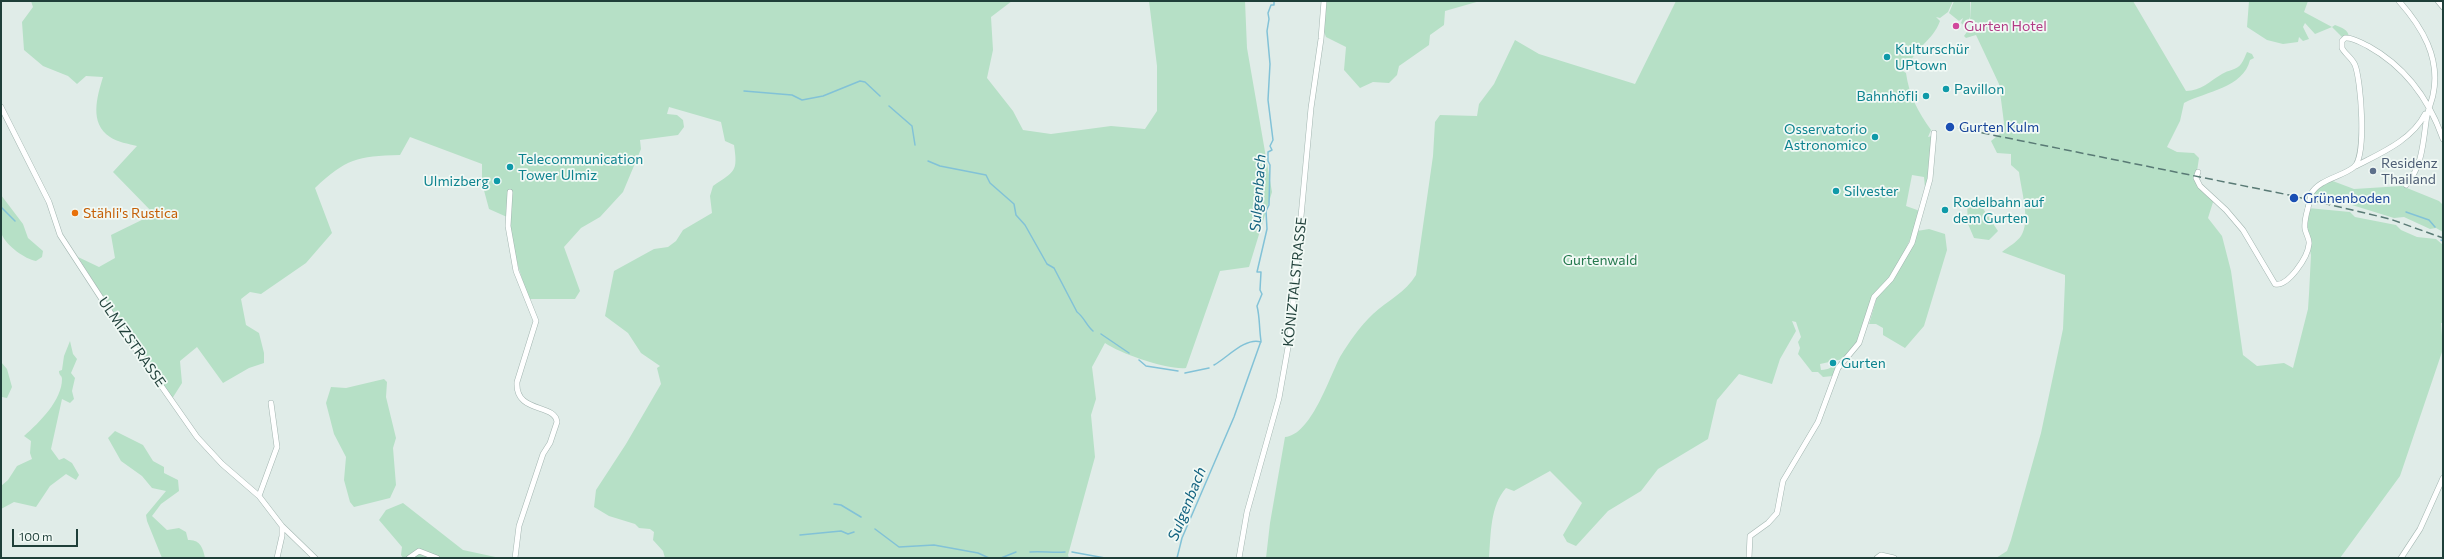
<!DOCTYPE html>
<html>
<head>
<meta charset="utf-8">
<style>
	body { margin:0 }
	#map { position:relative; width:2444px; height:559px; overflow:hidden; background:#e0ece8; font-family:Commissioner,sans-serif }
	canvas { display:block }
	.frame { position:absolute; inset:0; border:2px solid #1f3f39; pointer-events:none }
	.scale { position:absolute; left:12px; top:529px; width:66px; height:18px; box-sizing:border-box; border:2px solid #1f3f39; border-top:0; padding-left:5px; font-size:12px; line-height:14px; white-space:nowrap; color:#1f3f39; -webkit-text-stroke:3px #f1f9f5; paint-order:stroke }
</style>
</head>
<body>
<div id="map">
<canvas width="2444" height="559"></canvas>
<div class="frame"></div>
<div class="scale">100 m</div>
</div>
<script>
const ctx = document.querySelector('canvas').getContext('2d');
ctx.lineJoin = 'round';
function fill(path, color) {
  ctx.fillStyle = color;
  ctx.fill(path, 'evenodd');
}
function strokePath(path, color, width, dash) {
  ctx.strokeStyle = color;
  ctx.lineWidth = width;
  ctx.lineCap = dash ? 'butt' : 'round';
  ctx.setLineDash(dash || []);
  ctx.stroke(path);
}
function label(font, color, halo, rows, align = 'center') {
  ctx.font = font + ' Commissioner,sans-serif';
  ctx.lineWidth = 3.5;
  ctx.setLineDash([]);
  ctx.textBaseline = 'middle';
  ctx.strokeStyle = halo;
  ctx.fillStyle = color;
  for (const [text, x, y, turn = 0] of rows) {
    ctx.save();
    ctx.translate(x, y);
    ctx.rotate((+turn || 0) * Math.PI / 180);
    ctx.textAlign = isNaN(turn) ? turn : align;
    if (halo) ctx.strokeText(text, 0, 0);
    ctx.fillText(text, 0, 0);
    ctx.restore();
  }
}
fill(new Path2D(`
	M31,1H1012L991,17L993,50L987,78L1013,111L1023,130L1051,134L1111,126L1145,129L1157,111V66L1149,1H1245L1247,48L1272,192L1249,267L1220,271L1186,368C1168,370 1121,354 1105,343L1092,367L1096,399L1091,415L1095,457L1068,555L1069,558H665L663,551L653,540L654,532L650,529L639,528L635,524L609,516L594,507L596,490L626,444L661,384L657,368L660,366L641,353L628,333L605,316L614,271L654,249L668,247L676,241L683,230L712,213L710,196L713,186C735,171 738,172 734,145L725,141L721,122L669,107L667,114L677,115L683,120L684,127L678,135L640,140L641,149L623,192L600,217L581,228L564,247L580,291L575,299H528L517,262L507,217L489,209L482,183V164L410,137L400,155C357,156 346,159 315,188L332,233L306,263L261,294L250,292L241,299L246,325L259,333L264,353V363L249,368L223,383L197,347L180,361L182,383L170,402L78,257L99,267L115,258L111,235L154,214L113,172L137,146C129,144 117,142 110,137C89,123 97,97 103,77L86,76L77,84L68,76L43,66L24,50L22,22L33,7Z
	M1325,1H1480L1445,11L1444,25L1430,35L1429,45L1399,66L1397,75L1389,83L1373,82L1360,88L1344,70L1346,47L1326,37L1322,26Z
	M1676,1H1953L1948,12L1940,18L1936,17L1940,21C1933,41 1914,48 1909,66L1904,65L1901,70L1906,73C1909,95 1918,112 1931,130L1928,137L1932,136L1929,177L1925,188L1924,177L1912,175L1906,206L1920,211L1916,226L1902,257L1891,277L1879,289L1862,336L1843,359L1820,364L1821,370C1829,370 1832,366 1838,364L1833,376L1823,377L1818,372H1812L1798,354L1800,348L1798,342L1801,337L1796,322L1792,321L1796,331L1780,359L1772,384L1739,374L1717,400L1708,439L1658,469L1641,491L1608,511L1576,546L1567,542L1563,535L1582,503L1550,471L1514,491L1506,488C1490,506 1491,534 1489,558H1266L1270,523L1285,437C1311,435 1329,378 1340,357C1349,342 1360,326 1373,314C1387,301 1406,292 1416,275L1433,156L1435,122L1440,115L1477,116L1479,104L1494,84L1515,40L1539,54L1635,84Z
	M1954,1H1970V17L1966,27L1961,23L1963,18L1959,21L1949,13Z
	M1971,1H2133L2186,91C2201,91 2210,81 2222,74C2228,70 2237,70 2241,64C2244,60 2245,56 2247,52L2252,54L2254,58L2250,60C2243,88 2207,91 2184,103L2180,121L2167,147L2177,152L2194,153L2199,158L2196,178L2214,199L2208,218L2222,236L2231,271L2243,355L2257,366L2284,363L2293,368L2308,309L2309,294L2311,255L2306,231L2308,208L2350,212L2355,217L2396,225L2401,230L2417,237L2436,239L2443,245V323H2441L2443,349L2400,476L2340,558H1996L2007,551L2011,540L2041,433L2063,329L2065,281V275L2002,252C2008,247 2017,242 2021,236C2031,221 2021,190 2019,172L2011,165V154L1997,153L1991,141L2001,133L2004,123L1999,84L1976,35L1966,38L1964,36L1974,22L1970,21Z
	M2249,1H2308L2304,12L2332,27L2335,25C2342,28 2348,29 2349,37L2344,39L2332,27L2315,34L2305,23L2303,27L2309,39L2303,41L2299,37L2298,42L2283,44L2267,40L2247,27Z
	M2330,180L2354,189L2402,186L2439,201L2443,205V232L2436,228L2430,229L2404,217L2394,218L2339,201L2313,198L2311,194Z
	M1,195L23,224L28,238L43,251L42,257L36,261C25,259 7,246 2,235C0,229 1,203 1,195Z
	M1976,198L1998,231L1989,240L1974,238L1968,224L1967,204Z
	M1929,229L1945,234L1947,250L1924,326L1905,348L1883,335V328L1876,324H1869L1877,297L1917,231Z
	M70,341L73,354L77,359L71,373L75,378L72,391L74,399L70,403L62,399L51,449L59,460L64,458L72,463L79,475L76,480L66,474L50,486L36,507L14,502L1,509V486L8,480L17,466L32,459L30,453L31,441L24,436C40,422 62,400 62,379C62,375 59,376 59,371L62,370L64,356Z
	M1,362L7,369L12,387L7,398L2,397Z
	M384,379L387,382L386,397L396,438L393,448L396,485L390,498L354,507L350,502L344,480L346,457L334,434L326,403L331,387L346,388Z
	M115,431L143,445L153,461L164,467V473L178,480L179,491L161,504L152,516L167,530L179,528L186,532L188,540C200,539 203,548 205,558H162L147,521L146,515L166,491L152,488L142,476L121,461L108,438Z
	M403,503L463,550L500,558H403L401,555L402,547L379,520L386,510Z`), '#b6e0c6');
strokePath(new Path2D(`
	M744,91L792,95L802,100L823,96L860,81L865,82L880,96
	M889,106L912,126L915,145
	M928,161L940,166L986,175L990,183L1014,204L1016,215L1025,225L1047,264L1054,268L1077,312C1084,317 1086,325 1093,331
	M1,207L15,221
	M2406,212L2429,220L2435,227
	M2441,240L2443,241
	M1101,334L1129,353
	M1139,360L1146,366L1178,371
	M1214,365C1227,358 1245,337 1261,342
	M1185,373L1209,368
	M834,504L841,505L861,517
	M875,529L899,547L934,545L978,553L989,558
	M800,535L841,531L848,534L854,532
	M1030,552C1042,551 1053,553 1065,552
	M1072,552L1105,558
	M1001,558L1016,552
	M1177,558L1182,538L1234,417L1261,341C1259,328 1260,318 1257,306L1262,294L1260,290L1261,272H1257L1267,229L1266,211L1269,205L1270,165L1268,161V152L1272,150L1270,146L1273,140L1268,100L1270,64L1267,31L1269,19L1268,13L1271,5H1274V1`), '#82c2d7', 1.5);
const street = new Path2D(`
	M2399,1C2422,27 2441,58 2433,95C2431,104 2427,112 2426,122C2423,144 2422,167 2406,185
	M2438,1L2443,7
	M1,107L49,202L60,235L118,324L197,437L222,464L259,496L282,526V536L277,558
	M2356,166C2381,153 2412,140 2425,114
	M2198,172L2196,178L2200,186L2226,210L2243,230L2275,284C2288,287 2308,257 2309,244C2310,240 2306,234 2305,229C2304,222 2306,215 2308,208
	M510,192L508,226L516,271L536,321L517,382C515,414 555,403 557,422L550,443L543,454L519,526L515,558
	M2311,194C2319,179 2342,177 2354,167C2367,156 2361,80 2355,65C2352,58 2345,54 2342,48V41L2345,38C2353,37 2361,43 2368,46C2406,67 2429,99 2443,139
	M259,496L277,447L271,403
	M282,526L315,558
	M409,558L419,551L437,558
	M1239,558L1247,512L1279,398L1290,336L1311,108L1321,39L1324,1
	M1749,558L1750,536L1768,523L1777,513L1783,481L1818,422L1838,368L1859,343L1874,297L1891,279L1912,243L1930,179L1934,133
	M1877,558L1881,555L1894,558
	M2401,558L2420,529L2443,478`);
strokePath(street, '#a2b5b0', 6);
strokePath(street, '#fff', 5);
strokePath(new Path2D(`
	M1958,128L2289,195L2390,219L2443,238`), '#597a75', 1.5, [8, 4]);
const streetBridge = new Path2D(`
	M2308,208L2311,194`);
strokePath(streetBridge, '#a2b5b0', 6, []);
strokePath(streetBridge, '#fff', 5);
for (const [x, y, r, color] of [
	[1956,26,4,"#d1479c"],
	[1887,57,4,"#0f9aa8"],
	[1946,89,4,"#0f9aa8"],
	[1926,96,4,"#0f9aa8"],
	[1950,127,5,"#1a4fb4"],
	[1875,137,4,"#0f9aa8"],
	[510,167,4,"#0f9aa8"],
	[2373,171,4,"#5c6f8a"],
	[497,181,4,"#0f9aa8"],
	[1836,191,4,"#0f9aa8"],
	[2294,198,5,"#1a4fb4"],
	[1945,210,4,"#0f9aa8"],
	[75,213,4,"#e8710a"],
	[1833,363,4,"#0f9aa8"]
]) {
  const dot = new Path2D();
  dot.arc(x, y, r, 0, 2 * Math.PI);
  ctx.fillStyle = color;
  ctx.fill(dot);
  strokePath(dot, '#f1f9f5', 1.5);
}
label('14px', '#b23c85', '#f1f9f5', [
	["Gurten Hotel",1964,26]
], 'left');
label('14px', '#0d838f', '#f1f9f5', [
	["Kulturschür",1895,49],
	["UPtown",1895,65],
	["Pavillon",1954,89],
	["Bahnhöfli",1918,96,"right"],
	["Osservatorio",1867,129,"right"],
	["Astronomico",1867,145,"right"],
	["Telecommunication",518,159],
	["Tower Ulmiz",518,175],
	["Ulmizberg",489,181,"right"],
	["Silvester",1844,191],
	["Rodelbahn auf",1953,202],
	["dem Gurten",1953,218],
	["Gurten",1841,363]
], 'left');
label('14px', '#164399', '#f1f9f5', [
	["Gurten Kulm",1959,127],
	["Grünenboden",2303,198]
], 'left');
label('14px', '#4e5e75', '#f1f9f5', [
	["Residenz",2381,163],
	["Thailand",2381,179]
], 'left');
label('14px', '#c56008', '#f1f9f5', [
	["Stähli's Rustica",83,213]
], 'left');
label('14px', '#25794e', '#f1f9f5', [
	["Gurtenwald",1600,260]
]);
label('14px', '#1f3f39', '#f1f9f5', [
	["KÖNIZTALSTRASSE",1295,282,-84],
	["ULMIZSTRASSE",132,342,55]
]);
label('italic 15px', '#136380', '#f1f9f5', [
	["Sulgenbach",1258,193,-86],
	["Sulgenbach",1187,504,-68]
]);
</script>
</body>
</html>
